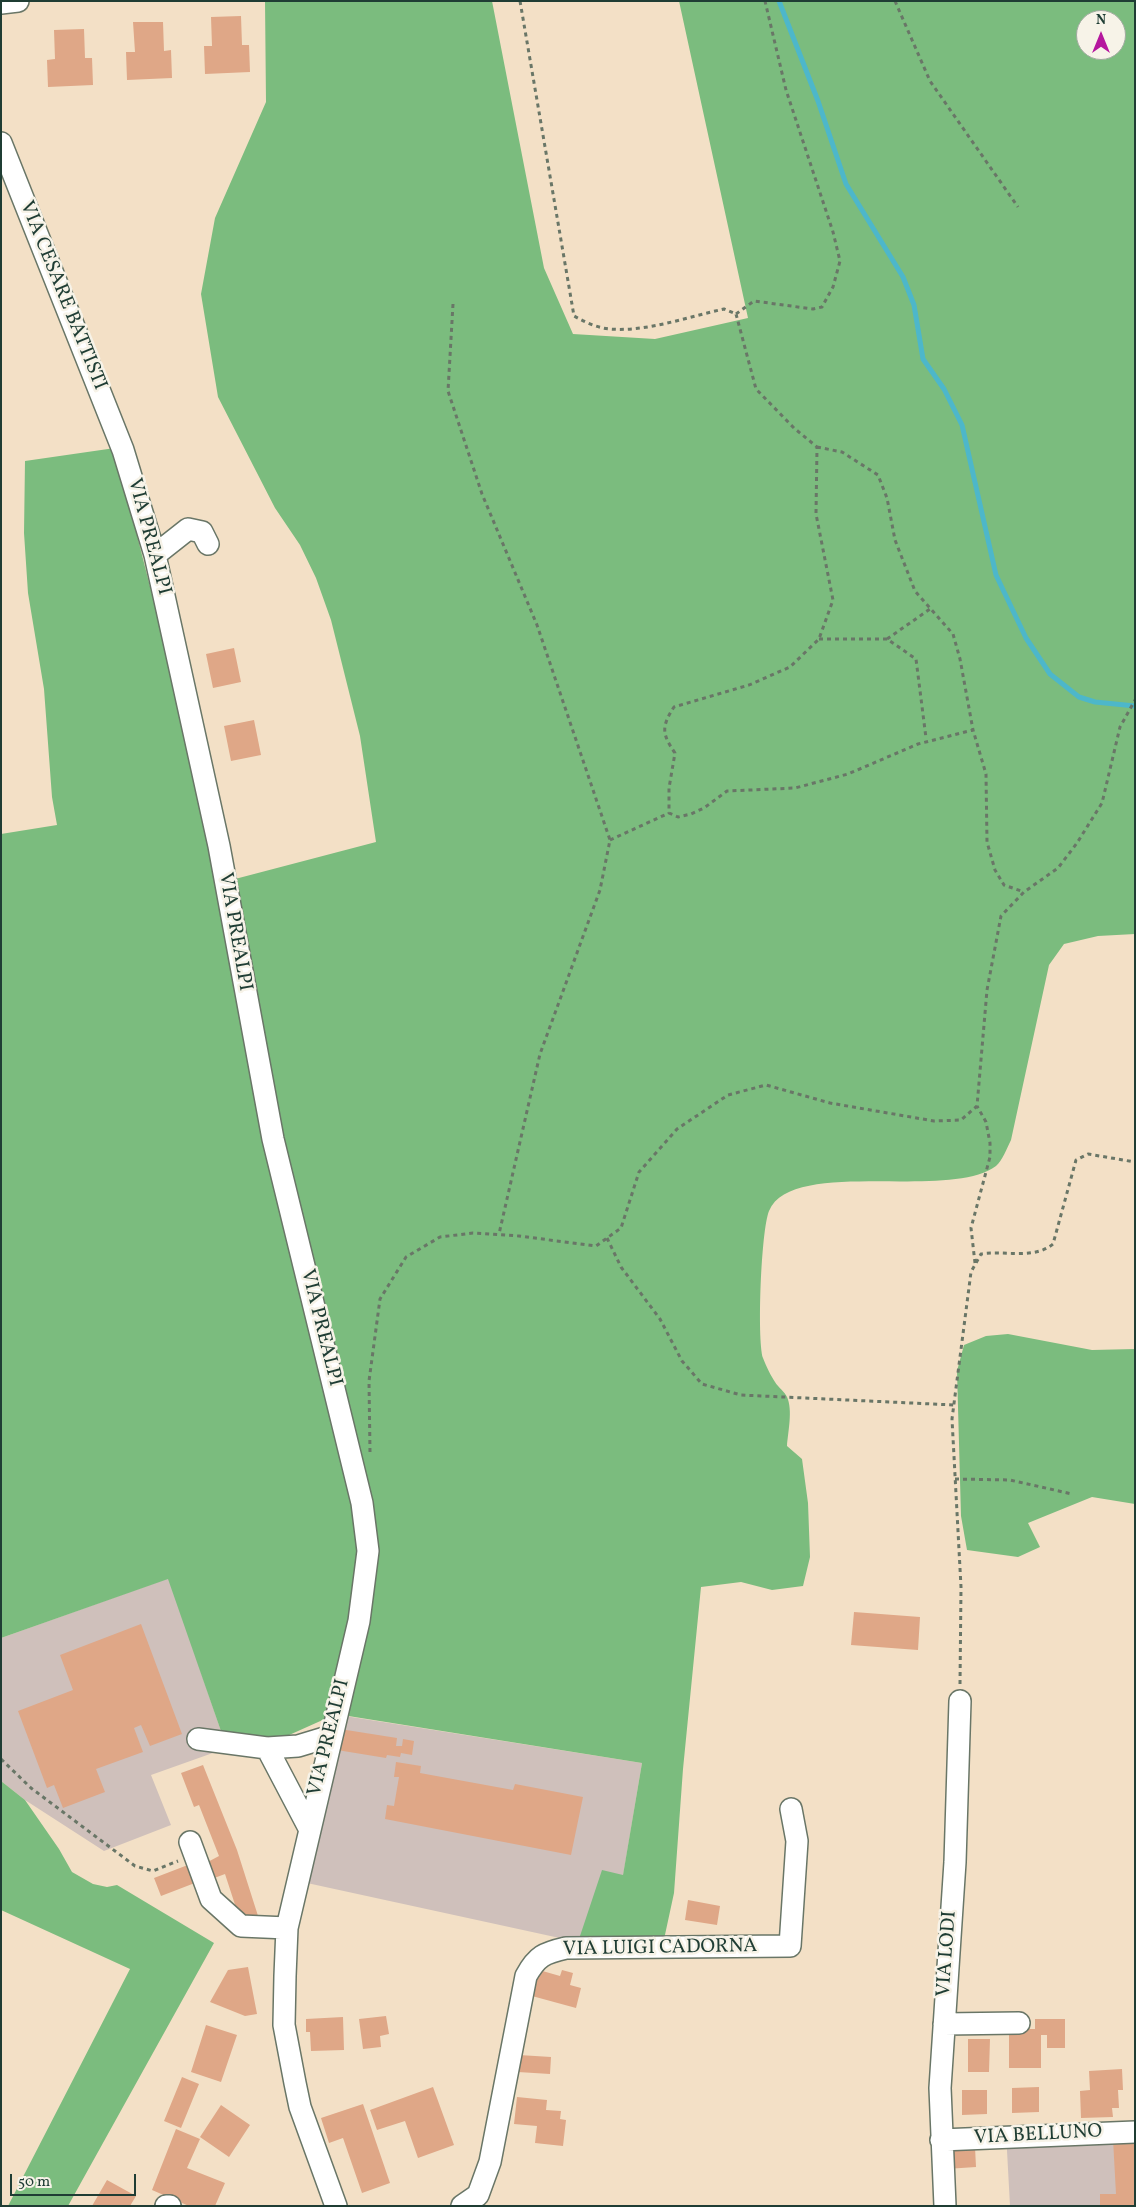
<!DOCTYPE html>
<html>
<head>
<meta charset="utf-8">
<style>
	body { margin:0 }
	#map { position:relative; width:1136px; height:2207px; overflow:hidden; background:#f3e0c6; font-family:Vollkorn,serif }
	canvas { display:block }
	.frame { position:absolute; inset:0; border:2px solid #1f3d34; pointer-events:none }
	.north { position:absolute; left:1076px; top:10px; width:50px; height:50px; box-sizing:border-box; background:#f7f3e8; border:1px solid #a1aaa0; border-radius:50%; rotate:0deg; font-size:14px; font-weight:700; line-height:20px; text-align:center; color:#1f3d34 }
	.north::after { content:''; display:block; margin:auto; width:18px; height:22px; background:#b5179e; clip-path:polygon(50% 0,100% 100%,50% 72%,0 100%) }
	.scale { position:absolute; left:10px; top:2174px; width:126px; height:22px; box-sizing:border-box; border:2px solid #1f3d34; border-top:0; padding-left:6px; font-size:15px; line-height:18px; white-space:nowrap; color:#1f3d34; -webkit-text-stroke:4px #f7f3e8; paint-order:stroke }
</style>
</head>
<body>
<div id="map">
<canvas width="1136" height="2207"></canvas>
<div class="frame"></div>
<div class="north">N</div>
<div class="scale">50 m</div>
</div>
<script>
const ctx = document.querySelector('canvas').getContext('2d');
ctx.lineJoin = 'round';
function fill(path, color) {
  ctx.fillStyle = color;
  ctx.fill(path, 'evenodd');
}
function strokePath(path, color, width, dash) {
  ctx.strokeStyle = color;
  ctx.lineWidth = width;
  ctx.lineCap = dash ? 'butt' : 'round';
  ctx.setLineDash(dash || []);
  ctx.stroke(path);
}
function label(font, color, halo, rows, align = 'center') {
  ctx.font = font + ' Vollkorn,serif';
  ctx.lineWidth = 5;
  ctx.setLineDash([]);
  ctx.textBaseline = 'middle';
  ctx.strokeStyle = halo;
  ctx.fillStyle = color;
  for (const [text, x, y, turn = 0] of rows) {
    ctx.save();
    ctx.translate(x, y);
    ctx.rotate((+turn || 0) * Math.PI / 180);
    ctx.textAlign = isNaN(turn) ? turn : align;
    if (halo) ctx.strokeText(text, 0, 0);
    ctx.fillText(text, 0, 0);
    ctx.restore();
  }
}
fill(new Path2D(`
	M169,1578L222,1734L224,1749L151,1775L171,1825L104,1851L25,1800L1,1781V1638Z
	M345,1716L642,1763L623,1876L578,1942L307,1883Z
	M1135,2124V2206H1010L1006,2132Z`), '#cfc0bb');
fill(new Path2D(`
	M265,1H492L544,268L573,334L655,339L748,318L679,1H1135V934L1098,936L1064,944L1049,965L1011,1140C1007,1148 1002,1161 996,1166C949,1201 792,1157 769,1211C761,1231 757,1338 763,1358C766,1366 771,1376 775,1382C778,1387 785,1392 787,1397C793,1410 788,1432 787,1446L802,1459L808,1503L810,1557L803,1586L772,1590L741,1582L701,1587L683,1769L674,1893L663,1944L578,1942L602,1870L623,1875L642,1763L336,1714L278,1740L222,1734L168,1579L1,1638V834L57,825L52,797L44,689L28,593L24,533L25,461L115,448L169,662L216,884L376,842L360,736L331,620L316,578L300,545L275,508L218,397L201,294L215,218L266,102ZM1086,20H1116V50H1086Z
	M1008,1334L1092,1350L1135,1349V1504L1092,1497L1028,1523L1040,1547L1018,1557L967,1550L961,1516L957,1371L964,1345L986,1336Z
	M1,1781L25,1800L59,1849L72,1872L93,1884L107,1887L117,1885L214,1943L68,2206H8L130,1969L1,1910Z`), '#7bbc7e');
strokePath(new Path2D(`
	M779,1L818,101L846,184L903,277L914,305L923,359L944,389L962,425L996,575L1026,638L1050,674L1079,697L1095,702L1135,706`), '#4db7ca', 5);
fill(new Path2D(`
	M241,16L242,45H249L250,72L205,74L204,46H212L211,17Z
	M133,22H163L164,51L171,50L172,78L127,80L126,52H135Z
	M84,29L85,58H92L93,85L48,87L47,60L55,59L54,30Z
	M234,648L241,682L213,688L206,654Z
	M254,720L261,755L231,761L224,726Z
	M854,1612L920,1617L918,1650L851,1645Z
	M141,1624L182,1734L150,1746L141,1725L134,1728L143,1752L96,1769L105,1792L63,1808L54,1785L47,1788L18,1711L73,1690L60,1655Z
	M340,1729L397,1738L396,1746H402L403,1739L414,1741L412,1755L401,1753L400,1757L387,1755L386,1758L337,1750Z
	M396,1762L421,1766L420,1773L513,1790L515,1784L583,1797L571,1855L385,1819L387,1805L394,1806L399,1777H394Z
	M203,1765L237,1850L259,1919L241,1923L225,1874L209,1880L204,1864L219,1856L199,1805L194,1807L181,1773Z
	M193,1863L200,1881L161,1896L154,1878Z
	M688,1900L720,1906L717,1925L685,1920Z
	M248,1967L257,2014L245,2016L210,2002L228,1970Z
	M539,1970L560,1976L562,1970L573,1973L570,1985L581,1988L576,2008L532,1996Z
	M386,2016L389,2034L380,2036L381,2047L363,2049L359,2019Z
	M343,2017L344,2050L311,2051L310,2032H306V2019Z
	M1035,2019H1065V2048H1047V2035H1041V2068H1009V2029H1035Z
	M206,2025L237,2035L221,2082L191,2072Z
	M968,2039H990L989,2072H968Z
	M519,2055L551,2057L550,2074L518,2072Z
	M1122,2069L1123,2090H1118L1119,2108H1112L1113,2117L1081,2118L1080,2091L1090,2090L1089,2071Z
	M182,2077L199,2084L181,2128L164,2121Z
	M433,2087L454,2145L418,2158L405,2121L377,2130L370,2110Z
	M1039,2087V2112L1012,2113V2088Z
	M962,2090H987V2114L962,2115Z
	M517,2097L547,2100L546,2110L561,2111L560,2119L566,2120L563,2146L535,2143L537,2126L514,2124Z
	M363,2104L390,2183L362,2193L343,2138L329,2143L321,2118Z
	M221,2105L250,2125L229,2157L200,2137Z
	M176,2129L200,2139L187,2168L225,2183L215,2206H189L152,2190Z
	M1135,2138V2206H1100V2194H1116L1113,2139Z
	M975,2147L976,2167L946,2169L945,2149Z
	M107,2180L136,2196L130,2206H92Z`), '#dfa787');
const minor = new Path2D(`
	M1,3L18,1
	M1,143L123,450L155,555L219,846L273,1139L362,1503L368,1551L359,1621L287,1928L285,1976L284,2025L295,2083L300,2107L336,2206
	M155,555L188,529L202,532L208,544
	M198,1739L267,1748L298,1746L331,1736
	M267,1748L309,1828
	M190,1842L211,1899L241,1926L287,1928
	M944,2024L1019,2023
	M941,2140L1135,2132
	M166,2206H170
	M462,2206L478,2195L490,2162L526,1976C537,1956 544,1953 566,1948L790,1946L797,1841L791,1809
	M945,2206L940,2088L955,1862L960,1701`);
strokePath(minor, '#697667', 24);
strokePath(new Path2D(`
	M520,1L574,316C585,322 597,328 610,329C647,332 687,317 724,309L736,314
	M895,1L930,81L1018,207
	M453,304L448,391L482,494L537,625L610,840L600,890L540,1054L499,1234
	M736,314L756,389L794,428L817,447L816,514L833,600L819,639L790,667L749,685L674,707C661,727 662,734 675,753L669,788V813L678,817L691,814L704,808L727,791L795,788L848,774L918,744L973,730L986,774L987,842L995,870L1004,885L1024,892
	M736,314L754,301L813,309L822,307L833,287L840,261L833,232L786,90L765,1
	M817,447L842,452L878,475L887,498L895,540L915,591L953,634L960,659L973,730
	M819,639H887L916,659L926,738
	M887,639L930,609
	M610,840L669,813
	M607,1238L621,1267L660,1319L682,1361L702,1384L741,1395L954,1405
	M975,1263L971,1228L990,1157V1143L986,1122L977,1106
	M370,1452L369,1381L380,1299L406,1257L440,1237L473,1233L519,1236L596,1246L621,1228L639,1172L677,1129L728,1095L766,1085L830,1103L934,1121L961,1120L977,1106L987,990L1001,916L1024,892L1058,868L1077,843L1102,803L1120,727L1135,700
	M955,1479L1010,1480L1072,1494
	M960,1684L961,1587L952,1419L971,1272L981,1254C1003,1250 1034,1260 1053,1244L1076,1160L1088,1154L1135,1162
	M1,1759L31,1788L135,1866L153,1871L178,1861`), '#697667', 3, [4, 4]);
strokePath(minor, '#fff', 21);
label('20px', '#1f3d34', '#f7f3e8', [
	["VIA CESARE BATTISTI",62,296,68],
	["VIA PREALPI",148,537,75],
	["VIA PREALPI",234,932,80],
	["VIA PREALPI",320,1328,76],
	["VIA PREALPI",330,1738,-76],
	["VIA LUIGI CADORNA",660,1949,-1],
	["VIA LODI",948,1954,-86],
	["VIA BELLUNO",1038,2136,-3]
]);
</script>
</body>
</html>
